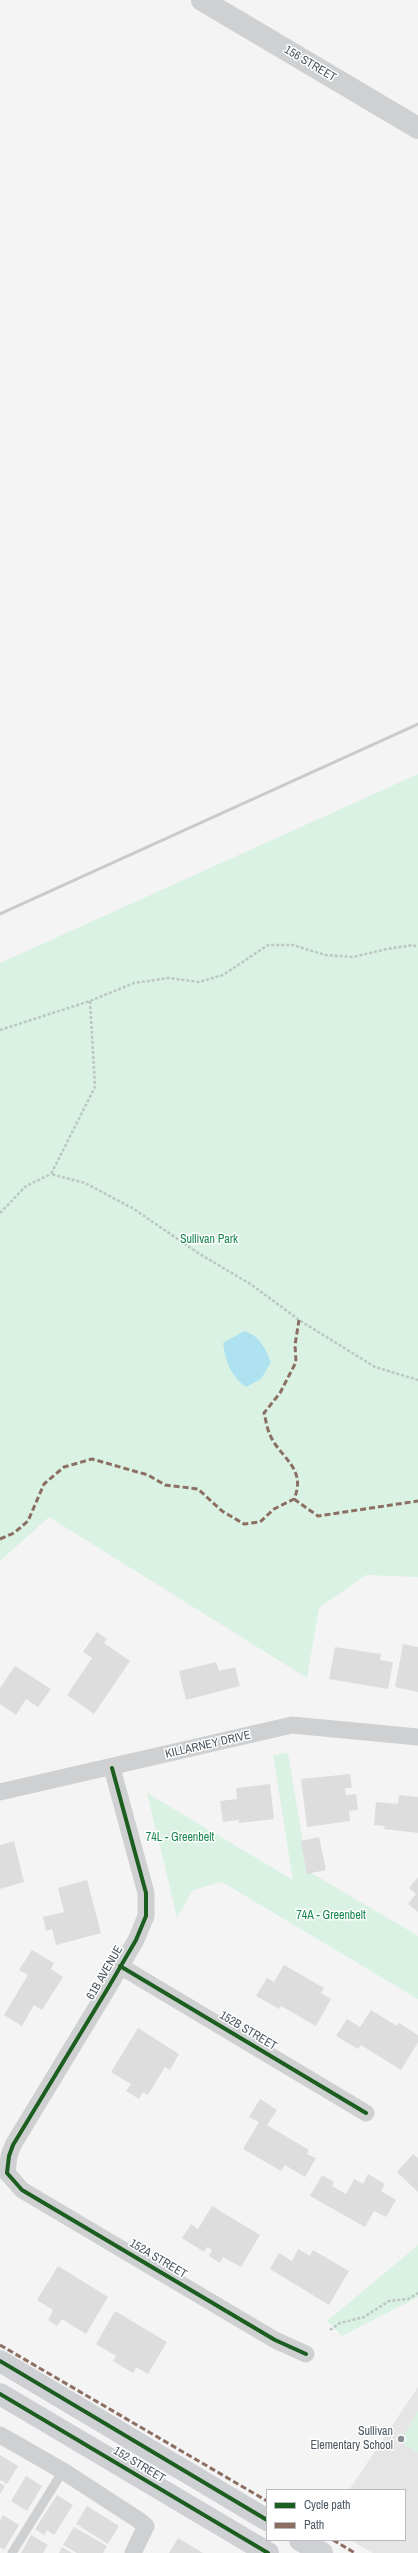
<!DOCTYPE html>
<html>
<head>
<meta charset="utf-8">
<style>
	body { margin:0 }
	#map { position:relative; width:418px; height:2553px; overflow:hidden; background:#f4f4f4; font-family:"Archivo Narrow",sans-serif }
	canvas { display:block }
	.legend { position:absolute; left:266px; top:2489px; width:140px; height:52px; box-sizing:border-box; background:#fff; border:1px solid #b7bbc0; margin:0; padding:5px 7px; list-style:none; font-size:12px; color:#4a5661 }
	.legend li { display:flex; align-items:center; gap:8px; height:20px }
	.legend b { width:20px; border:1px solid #b7bbc0 }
</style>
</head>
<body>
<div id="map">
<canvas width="418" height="2553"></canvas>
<ul class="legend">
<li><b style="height:5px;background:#1b5e20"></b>Cycle path</li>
<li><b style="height:5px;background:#8d6e63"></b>Path</li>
</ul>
</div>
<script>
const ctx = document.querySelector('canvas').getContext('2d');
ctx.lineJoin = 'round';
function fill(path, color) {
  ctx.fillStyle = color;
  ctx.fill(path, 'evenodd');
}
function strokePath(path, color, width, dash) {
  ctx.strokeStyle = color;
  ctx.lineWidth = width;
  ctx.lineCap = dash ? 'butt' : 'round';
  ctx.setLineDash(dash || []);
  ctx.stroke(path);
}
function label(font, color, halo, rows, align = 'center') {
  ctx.font = font + ' "Archivo Narrow",sans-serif';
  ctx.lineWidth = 3;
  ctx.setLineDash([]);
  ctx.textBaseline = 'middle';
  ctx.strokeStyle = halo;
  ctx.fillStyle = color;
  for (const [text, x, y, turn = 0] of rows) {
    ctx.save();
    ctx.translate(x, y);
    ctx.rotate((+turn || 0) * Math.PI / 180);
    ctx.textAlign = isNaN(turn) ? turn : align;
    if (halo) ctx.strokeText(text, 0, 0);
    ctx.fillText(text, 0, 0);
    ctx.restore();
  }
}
fill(new Path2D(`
	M418,2387V2553H373L350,2540H405V2490H349Z`), '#e6e5e6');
fill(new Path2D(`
	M418,774V1577L366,1575L319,1608L307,1678L49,1517L0,1561V963Z
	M288,1753L308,1871L418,1936V1999L222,1882L193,1890L177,1917L147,1793L293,1880L273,1755Z
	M418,2245V2297L342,2336L327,2321Z
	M418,2411V2453L400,2442Z`), '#d9f2e3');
fill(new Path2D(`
	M244,1331C260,1336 265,1348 271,1362L261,1379L246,1387C230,1375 226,1362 223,1343Z`), '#aee2f0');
fill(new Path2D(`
	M97,1632L107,1639L104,1643L130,1661L94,1714L67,1695L92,1658L83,1652Z
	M403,1644L418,1647V1692L395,1687Z
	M335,1647L381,1654L380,1660L393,1662L388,1689L329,1679Z
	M216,1662L219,1671L235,1667L240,1686L186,1700L179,1671Z
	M15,1666L51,1689L38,1707L26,1699L16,1715L0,1704V1688Z
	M350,1774L352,1788H345L346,1795L356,1794L358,1810L349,1811L350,1821L307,1827L301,1779Z
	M270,1784L274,1819L239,1823V1820L223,1822L220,1801L237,1799L236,1788Z
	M399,1795L418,1797V1833L384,1829L385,1826L374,1825L376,1802L398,1804Z
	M319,1837L326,1870L307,1874L301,1841Z
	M14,1841L24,1882L0,1889V1845Z
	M418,1877V1912L408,1904L416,1894L409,1888Z
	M87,1880L101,1933L56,1945L52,1929L46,1931L43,1917L64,1912L58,1888Z
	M32,1950L54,1963L51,1969L63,1977L42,2010L34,2005L22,2026L4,2015L28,1975L19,1970Z
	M284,1965L324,1988L321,1993L331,1999L316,2026L281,2006L279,2009L256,1996L267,1978L274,1982Z
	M371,2010L397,2026L399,2023L418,2035V2042L401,2070L361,2045L358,2049L336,2036L347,2019L360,2027Z
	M138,2028L179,2054L170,2070L165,2067L148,2095L143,2092L139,2099L126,2091L131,2084L111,2072Z
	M260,2099L277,2110L267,2125L309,2150L307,2154L316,2158L305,2177L285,2165L281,2171L243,2149L259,2122L249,2117Z
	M413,2154L418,2158V2192L397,2172Z
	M368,2174L385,2184L381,2191L396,2200L386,2217L374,2211L365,2227L310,2196L322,2175L334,2182L332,2186L346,2194L354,2179L363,2184Z
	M212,2206L260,2235L241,2267L223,2257L220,2263L209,2256L212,2250L207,2247L204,2252L182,2238L191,2224L198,2229Z
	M298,2249L310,2256L313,2250L349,2271L329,2305L270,2269L279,2253L292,2261Z
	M58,2266L108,2297L86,2334L62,2319L57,2326L48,2320L53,2310L37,2300Z
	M115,2311L167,2342L148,2374L136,2367L133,2373L113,2361L116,2356L96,2344Z
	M0,2455L18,2466L7,2484L0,2480Z
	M26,2476L42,2486L27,2511L11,2501Z
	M0,2483L5,2486L0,2494Z
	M57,2495L73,2505L54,2535L47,2530L44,2535L35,2529Z
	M87,2506L119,2526L108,2544L76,2524Z
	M3,2515L19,2525L4,2550L0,2547V2521Z
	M74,2527L107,2546L103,2553H77L63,2545Z
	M31,2535L48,2545L43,2553H21Z
	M178,2538L203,2553H169Z
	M62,2547L72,2553H59Z`), '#ddddde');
strokePath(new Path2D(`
	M90,1001L95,1087L51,1174L85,1183L134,1209L198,1253L252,1285L299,1320L375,1367L418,1380
	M0,1030L90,1001L134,983L169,978L199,982L223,975L268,945H293L325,955L353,957L387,949L413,945L418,947
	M0,1213L26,1186L51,1174
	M330,2330L340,2323L364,2317L389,2301L408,2299L418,2293`), '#bcc7c4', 2.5, [3, 2]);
strokePath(new Path2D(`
	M12,2553L63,2471`), '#ced0d2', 9);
strokePath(new Path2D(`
	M112,1768L146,1893V1916L136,1940L108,1988L13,2145L9,2156L7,2173L22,2190L275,2340L306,2354
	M0,1792L292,1725L418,1737
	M120,1966L366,2113
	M0,2435L63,2471L140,2521L146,2526L133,2553`), '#ced0d2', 17);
strokePath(new Path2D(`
	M202,0L418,128`), '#ced0d2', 22);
strokePath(new Path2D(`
	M0,2361L267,2520
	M0,2394L268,2553
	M300,2540L322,2553`), '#ced0d4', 22);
strokePath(new Path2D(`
	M0,914L418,724`), '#c9cacc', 3);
strokePath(new Path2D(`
	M294,1499L318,1516L418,1501
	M0,1539L14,1533L28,1521L44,1484L64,1467L92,1459L148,1475L165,1485L198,1489L222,1511L244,1524L260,1522L274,1509L294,1499C307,1469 281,1458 271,1437C267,1430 266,1420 264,1413L280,1393L296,1362L295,1345L299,1320
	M0,2345L267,2501
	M333,2540L355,2553`), '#8d6e63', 3, [6, 3]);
strokePath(new Path2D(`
	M112,1768L146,1893V1916L136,1940L108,1988L13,2145L9,2156L7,2173L22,2190L275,2340L306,2354
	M120,1966L366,2113
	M0,2361L267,2520
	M0,2394L268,2553`), '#1b5e20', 4);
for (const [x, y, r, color] of [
	[401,2439,4,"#868d94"]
]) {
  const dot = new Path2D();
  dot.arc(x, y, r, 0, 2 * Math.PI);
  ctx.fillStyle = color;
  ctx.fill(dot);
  strokePath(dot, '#fff', 1.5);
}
label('12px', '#4a5661', '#fff', [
	["156 STREET",310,64,31],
	["KILLARNEY DRIVE",208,1745,-13],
	["61B AVENUE",105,1973,-60],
	["152B STREET",248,2031,31],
	["152A STREET",158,2259,31],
	["152 STREET",139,2465,31]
]);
label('12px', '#17864f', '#fff', [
	["Sullivan Park",209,1240],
	["74L - Greenbelt",180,1838],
	["74A - Greenbelt",331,1916]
]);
label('12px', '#4a5661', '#fff', [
	["Sullivan",393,2432],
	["Elementary School",393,2446]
], 'right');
</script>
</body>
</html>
